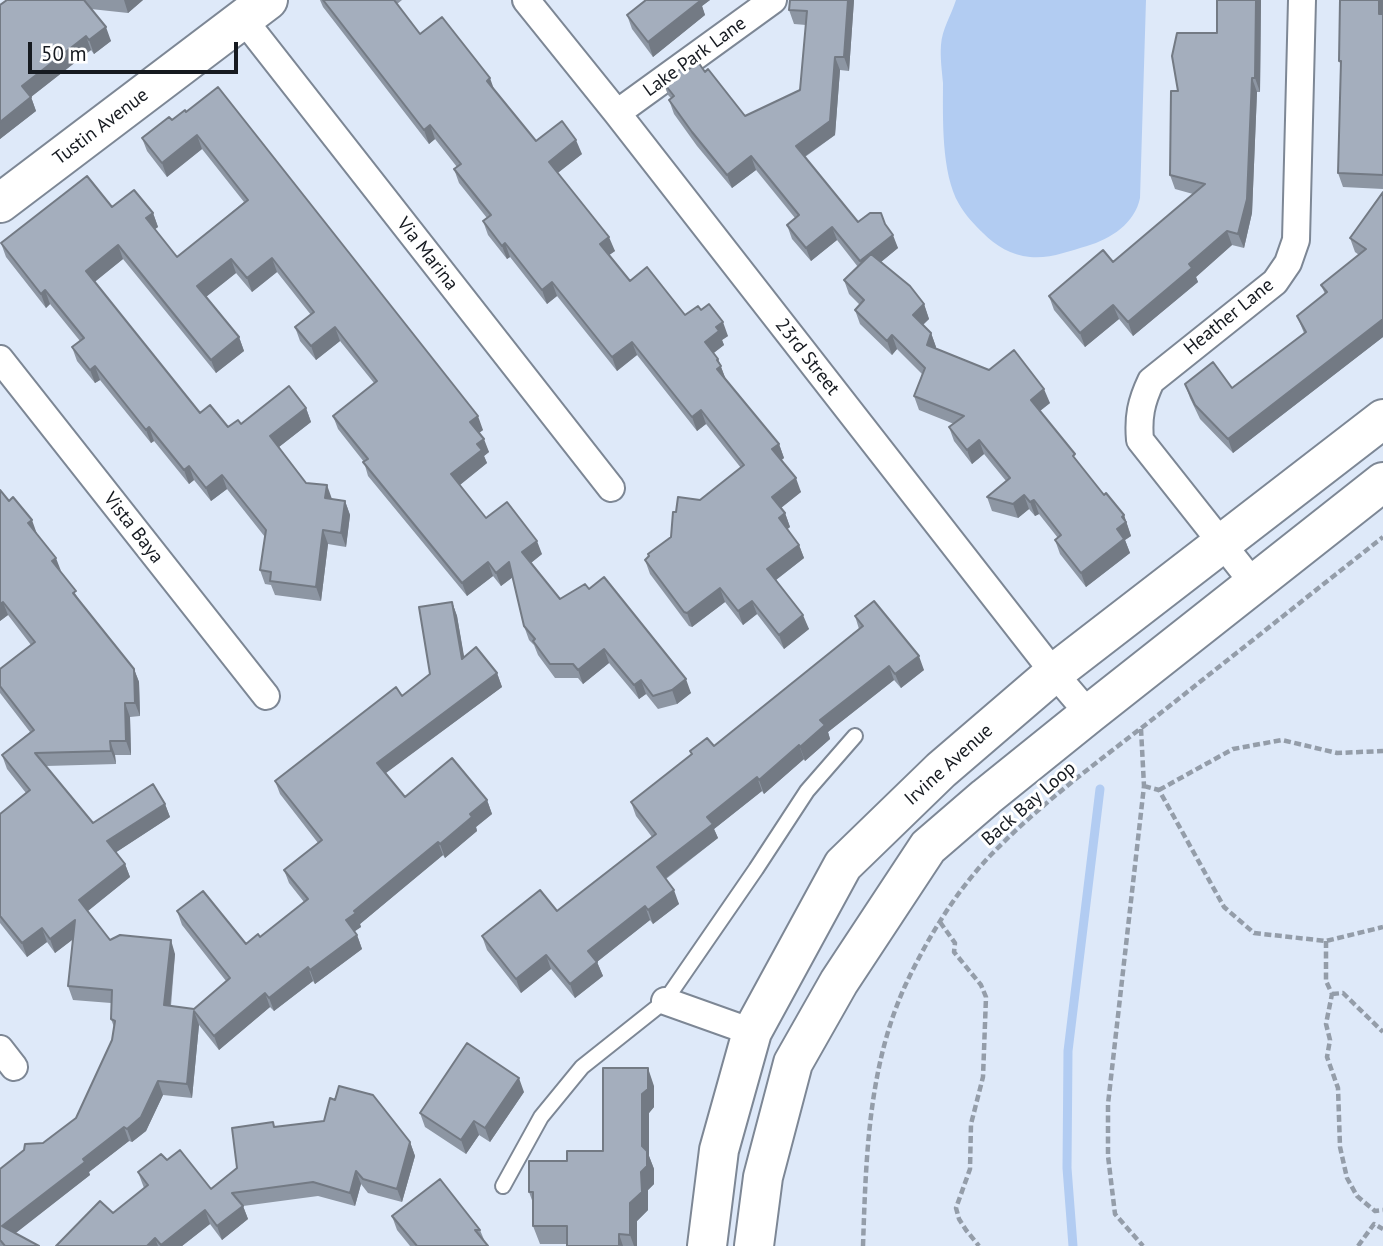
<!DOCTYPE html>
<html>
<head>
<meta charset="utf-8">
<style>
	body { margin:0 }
	#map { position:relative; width:1383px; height:1246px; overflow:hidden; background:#dee9f9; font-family:"PT Sans",sans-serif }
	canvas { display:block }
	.scale { position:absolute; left:28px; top:42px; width:210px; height:32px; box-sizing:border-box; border:4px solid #161a20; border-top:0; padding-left:9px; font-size:21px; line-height:24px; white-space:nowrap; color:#161a20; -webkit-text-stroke:5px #fff; paint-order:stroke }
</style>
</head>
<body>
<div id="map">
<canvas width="1383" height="1246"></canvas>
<div class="scale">50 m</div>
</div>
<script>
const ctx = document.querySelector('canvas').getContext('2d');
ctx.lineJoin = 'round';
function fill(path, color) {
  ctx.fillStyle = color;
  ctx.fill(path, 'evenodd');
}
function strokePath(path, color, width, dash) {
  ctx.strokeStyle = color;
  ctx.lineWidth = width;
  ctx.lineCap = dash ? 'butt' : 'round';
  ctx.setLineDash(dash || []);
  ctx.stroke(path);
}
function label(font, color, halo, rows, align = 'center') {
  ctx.font = font + ' "PT Sans",sans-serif';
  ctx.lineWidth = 6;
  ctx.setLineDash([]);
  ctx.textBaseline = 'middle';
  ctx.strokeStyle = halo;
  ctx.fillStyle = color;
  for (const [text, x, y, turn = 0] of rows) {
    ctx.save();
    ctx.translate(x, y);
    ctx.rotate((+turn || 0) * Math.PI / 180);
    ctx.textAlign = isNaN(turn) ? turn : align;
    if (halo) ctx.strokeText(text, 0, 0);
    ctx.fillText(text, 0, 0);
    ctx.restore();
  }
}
fill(new Path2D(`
	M956,0H1146L1140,198C1135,223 1111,239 1087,246C1069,251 1050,259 1030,257C1011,255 996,246 983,233C975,225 965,215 959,204C941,173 943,118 943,83C942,71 940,58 941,45C942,29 951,16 956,0Z`), '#b2ccf2');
strokePath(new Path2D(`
	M1073,1246L1067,1168L1068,1051L1100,789`), '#b2ccf2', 9);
const lane = new Path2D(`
	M503,1186L541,1117L582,1067L665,1001L756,869L807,791L855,736`);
const street = new Path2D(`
	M526,0L617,113L1054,673L1089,714
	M244,20L611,488
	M617,113L773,0
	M0,359L266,696
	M1254,584L1140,440C1138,417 1141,402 1151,381L1275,282L1288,263L1296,240L1302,0
	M665,1001L752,1032
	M0,1049L14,1067`);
const secondary = new Path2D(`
	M0,203L268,0
	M707,1246L719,1150L752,1032L843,865L941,770L1054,673L1383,419
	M754,1246L763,1177L793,1063L839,982L928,847L986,797L1089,714L1383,482`);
strokePath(lane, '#7d8795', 18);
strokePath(street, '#7d8795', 30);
strokePath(secondary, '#7d8795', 42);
strokePath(new Path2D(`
	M1141,729L1144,786L1108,1104V1156L1115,1214L1143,1246
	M1144,786L1159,790L1224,907L1254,933L1326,941L1383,927
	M1159,790L1233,749L1282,740L1337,753L1383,751
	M940,922L955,943L954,952L981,985L986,997L983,1077L971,1124L970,1169L956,1208L959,1219L966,1230L979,1246
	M1326,941V981L1332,994L1326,1024L1330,1040L1327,1057L1338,1088L1340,1147L1347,1178L1357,1196L1375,1211L1383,1210
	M1332,994L1343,993L1383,1032
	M863,1246C866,1158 868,1068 905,986C926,941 954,894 988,858C1041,802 1106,756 1167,708C1239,651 1311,594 1383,537
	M1358,1246L1374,1224L1383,1229`), '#949da9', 4.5, [7, 3.5]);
strokePath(lane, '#fff', 14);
strokePath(street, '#fff', 26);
strokePath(secondary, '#fff', 38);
fill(new Path2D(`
	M7,0H143L128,13L91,9L111,41L94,54L91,50L31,97L36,111L0,139V5Z
	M320,0H402L397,4L420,34L494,90L536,141L582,154L557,173L615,251L609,255L630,281L685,315L728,336L722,340L724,345L713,353L718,359L726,380L779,444L784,458L781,460L801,492L781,508L785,513L790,527L787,529L799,545L804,558L776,580L809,629L784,649L757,614L743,625L725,602L692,627L689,626L650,574L645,560L649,557L648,554L671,537L676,512L700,500L741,468L706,424L697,431L637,355L617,371L557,296L547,304L510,257L507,259L488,235L483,221L487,218L459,183L454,169L457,167L435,139L429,144L323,7Z
	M645,0H710L702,6L705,15L653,57L632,29L627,15Z
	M854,0L849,71L840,70L835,135L805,157L858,222L886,226L898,248L881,262L924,304L929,319L923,325L931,333L936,347L935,349L1050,403L1040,411L1078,462L1104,495L1124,515L1131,536L1125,540L1130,553L1086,587L1060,554L1055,540L1058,538L1039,514L1035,516L1029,509L1018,518L992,511L987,497L1006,481L984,454L972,464L954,441L949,427L954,424L919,410L914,396L922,374L897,349L892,355L860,324L855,310L860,305L849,294L844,280L858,267L837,240L811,261L792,239L787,225L795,218L756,170L732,188L697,146L674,114L669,100L671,98L668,95L663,82L685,72L745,116L800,90L806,25L794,24L789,10Z
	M1217,0H1261L1260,92H1257L1252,213L1244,248L1232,245L1196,277L1198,282L1133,336L1119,319L1085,347L1054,310L1049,296L1113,262L1193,194L1175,189L1170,175L1178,91L1217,33Z
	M1383,0V189L1343,187L1338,173L1341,66L1339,61Z
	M185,110L483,430L479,433L489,452L484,456L487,463L460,485L486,518L542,554L531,563L560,599L589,589L691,693L677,704L658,709L646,694L639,699L609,663L583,684L578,678H555L538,655L534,645L529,640L524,626L513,577L501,586L493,576L467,596L368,476L364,462L338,429L333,416L374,383L340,341L316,360L300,341L295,327L311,315L277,272L252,292L236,273L206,297L239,337L244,351L216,373L123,259L94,282L200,413L228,427L306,408L311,422L279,447L306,483L332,499L345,501L350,515L346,547L328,544L321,601L275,595L271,585L265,584L260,570L265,537L227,489L211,501L194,480L189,484L154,441L151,443L100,380L95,383L77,361L72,347L80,341L50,304L46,308L6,257L1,243L112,207L153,213L158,227L155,229L177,257L244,202L202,149L167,177L147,151L142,138L172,120Z
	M1383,192V337L1233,453L1200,419L1190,398L1185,384L1232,388L1304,333L1297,316L1325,294L1321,285L1359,255L1355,252L1350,238Z
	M0,490L37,534L80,601L134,669L139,682L140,716L130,717L131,755H115L116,764L46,766L93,823L165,804L170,817L116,852L125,864L130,877L88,911L110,940L175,954L171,1006L194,1009L226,981L182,925L177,911L246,944L260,937L304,902L289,883L284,870L318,843L280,794L275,781L402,696L430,674L452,602L457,616L464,658L497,673L502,687L385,773L405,797L487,800L492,814L476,827L477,831L445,858L443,855L360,924L361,927L354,931L357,935L362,949L315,984L313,981L274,1011L270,1007L219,1050L199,1025L192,1098L163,1095L146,1131L132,1142L129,1141L89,1172L90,1175L15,1233L39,1246H0V1169L43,1143L76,1118L112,1040L114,1027L111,1019V1003L73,1000L68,986L73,939L55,953L47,942L27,957L0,923V814L26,793L7,769L2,755L30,732L0,693V669L31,645L8,615L0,621Z
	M855,616L924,670L901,688L894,680L828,732L830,739L805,761L804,759L764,794L762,791L714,829L718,838L666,879L679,904L653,924L650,920L597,962L603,976L575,998L551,969L521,993L487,950L482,936L557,911L652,837L636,816L631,802L692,755L690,751L714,746L859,629Z
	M654,1086V1107L649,1113V1156L654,1169V1184L648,1190V1210L637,1221V1246H567V1244H540L533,1226V1203L529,1192L567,1161L603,1151Z
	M524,1092L490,1142L479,1135L466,1154L425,1127L420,1113Z
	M275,1127L410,1142L415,1156L402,1202L368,1193L361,1184L355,1206L318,1196L243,1206L248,1219L222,1240L210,1224L182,1246H56L113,1213L144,1188L138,1172L167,1160L211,1189L237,1168Z
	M392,1216L480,1230L485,1242L488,1246H410L397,1230Z`), '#8d96a3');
fill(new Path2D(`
	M124,0H143L128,13Z
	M697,0H710L702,6L705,15L653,57L648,42Z
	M848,0H854L849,71L844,57Z
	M1256,0H1261L1260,92L1255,78Z
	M1379,0H1383V25L1379,14Z
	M106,27L111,41L94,54L89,40Z
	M86,36L91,50L27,100L22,86Z
	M835,57L840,70L835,135L801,159L796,146Z
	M490,78L495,92L487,81Z
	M1252,78L1257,92L1252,213L1244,248L1238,234Z
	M31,97L36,111L0,139V122Z
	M430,125L435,139L429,144L424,130Z
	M197,135L202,149L167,177L162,163Z
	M576,140L582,154L554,176L549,162Z
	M751,156L756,170L732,188L727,175Z
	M153,213L158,227L151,232L146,218Z
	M832,227L837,240L811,261L806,248Z
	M1227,231L1232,245L1196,277L1198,282L1133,336L1128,322L1189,264Z
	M893,235L898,248L865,275L860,261Z
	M609,237L615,251L605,258L600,244Z
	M505,243L510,257L507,259L502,246Z
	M118,245L123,259L91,285L86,271Z
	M272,258L277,272L252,292L247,278Z
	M231,259L236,273L202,300L197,286Z
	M552,282L557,296L547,304L542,290Z
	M45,290L50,304L46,308L41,294Z
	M924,304L929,319L918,329L913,315Z
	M1113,305L1119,319L1085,347L1080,333Z
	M1383,319V337L1233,453L1228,439Z
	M723,322L728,336L722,340L724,345L710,356L705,342L716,327Z
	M335,327L340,341L316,360L311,346Z
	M931,333L936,347L932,359L927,345Z
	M892,335L897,349L892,355L887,341Z
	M239,337L244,351L216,373L211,360Z
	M632,342L637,355L617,371L612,357Z
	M718,359L726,380L717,369V360Z
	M95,366L100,380L95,383L90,370Z
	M1044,389L1050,403L1036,414L1031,400Z
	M306,408L311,422L275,450L270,436Z
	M701,410L706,424L697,431L692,417Z
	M478,416L483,430L475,436L470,422Z
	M149,427L154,441L151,443L146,430Z
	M484,439L489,452L484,456L487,463L456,488L451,474L477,444Z
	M979,440L984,454L972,464L967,450Z
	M779,444L784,458L778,463L772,449Z
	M189,466L194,480L189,484L184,470Z
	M222,475L227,489L211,501L206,488Z
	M796,478L801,492L777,511L772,497Z
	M327,485L332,499L325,498Z
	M1024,495L1029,509L1018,518L1013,504Z
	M1034,500L1039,514L1035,516L1030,502Z
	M345,501L350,515L346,547L341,533Z
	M785,513L790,527L784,532L779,518Z
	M1124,515L1131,536L1125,540L1130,553L1086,587L1081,573L1117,529L1122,517Z
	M32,520L37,534L28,523Z
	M323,530L328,544L321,601L316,587Z
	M537,541L542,554L527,566L522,552Z
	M799,545L804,558L772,583L767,569Z
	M56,558L61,571L52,561Z
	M488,562L493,576L467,596L462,583Z
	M509,562L514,576L501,586L496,573Z
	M720,588L725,602L692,627L687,613Z
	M752,601L757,614L743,625L738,611Z
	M3,602L8,615L0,621V604Z
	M452,602L457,616L467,673L462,659Z
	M803,615L809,629L784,649L779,635Z
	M604,649L609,663L583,684L578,670Z
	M919,656L924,670L901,688L895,674Z
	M889,666L894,680L828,732L830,739L805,761L800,747L820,720Z
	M134,669L139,682L140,716L135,703Z
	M497,673L502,687L382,776L377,763Z
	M686,679L691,693L677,704L672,690Z
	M641,680L646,694L639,699L634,685Z
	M125,703L130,717L131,755L126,741Z
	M110,741L115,755L116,764L111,751Z
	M799,745L804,759L764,794L759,780Z
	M757,777L762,791L714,829L718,838L662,881L657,867L707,817Z
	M487,800L492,814L476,827L477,831L445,858L440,844L470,814Z
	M165,804L170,817L112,855L107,841Z
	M438,842L443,855L360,924L361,927L351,934L346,920L354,911Z
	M125,864L130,877L84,914L79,900Z
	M674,890L679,904L653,924L648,910Z
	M645,906L650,920L593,965L588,951Z
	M75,920L80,934L55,953L50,939Z
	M42,928L47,942L27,957L22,943Z
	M357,935L362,949L315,984L310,970Z
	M171,940L175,954L169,1018L164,1005Z
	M546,955L551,969L521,993L516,979Z
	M597,962L603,976L575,998L570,984Z
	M308,967L313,981L274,1011L269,998Z
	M265,993L270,1007L219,1050L214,1036Z
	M194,1011L199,1025L192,1098L187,1084Z
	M648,1068L654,1086V1107L649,1113V1156L654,1169V1184L648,1190V1210L637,1221V1246H634L630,1235V1203L642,1146V1094Z
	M519,1078L524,1092L490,1142L485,1128Z
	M158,1081L163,1095L146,1131L132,1142L127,1129Z
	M474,1121L479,1135L466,1154L461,1140Z
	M124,1127L129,1141L89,1172L90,1175L7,1240L2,1226L83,1159Z
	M410,1142L415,1156L402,1202L397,1189Z
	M356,1171L361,1184L355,1206L350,1193Z
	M243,1206L248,1219L222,1240L217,1226Z
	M205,1210L210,1224L182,1246H161V1245Z
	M619,1234L623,1246H619Z
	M155,1238L158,1246H147Z`), '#737a84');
const building = new Path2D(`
	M7,0H84L106,27L89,40L86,36L22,86L31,97L0,122V5Z
	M323,0H394L420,34L442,17L490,78L487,81L536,141L562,121L576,140L549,162L609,237L600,244L630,281L647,267L685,315L698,306L701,310L709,304L723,322L716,327L719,331L705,342L718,359L717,360L721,366L717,369L779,444L772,449L796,478L772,497L785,513L779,518L799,545L767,569L803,615L779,635L752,601L738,611L720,588L687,613L684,612L645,560L649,556L648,554L671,537L673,512H676L678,497L700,500L744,465L701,410L692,417L632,342L612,357L552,282L542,290L505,243L502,246L483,221L491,215L454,169L461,164L430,125L424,130Z
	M646,0H699L700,1L648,42L627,15Z
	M790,0H848L844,57H835L830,121L796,146L858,222L870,213H881L885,224L893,235L860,261L832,227L806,248L787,225L799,215L751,156L727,175L692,132L669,100L674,96L663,82L682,68L685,72L698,62L705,72L708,69L745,116L800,90L807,11L789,10Z
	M1217,0H1256L1255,78H1252L1247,199L1238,234L1227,231L1189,264L1192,268L1128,322L1113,305L1080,333L1049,296L1103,250L1113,262L1205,184L1170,175L1171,91H1178L1172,56L1177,33H1217Z
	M1340,0H1379V14H1383V175L1338,173L1341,61H1339Z
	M218,87L478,416L470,422L484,439L477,444L482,450L451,474L486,518L507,502L537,541L522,552L560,599L585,584L589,589L604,577L686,679L672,690L653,696L641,680L634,685L604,649L578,670L573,664H550L533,641L535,639L524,626L509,562L496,573L488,562L462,583L363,462L368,459L333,416L377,381L335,327L311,346L295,327L314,312L272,258L247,278L231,259L197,286L239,337L211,360L118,245L86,271L200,413L210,405L228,427L238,420L241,424L289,386L306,408L270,436L306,483L327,485L325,498L345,501L341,533L323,530L316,587L270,581L271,572L260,570L266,530L222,475L206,488L189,466L184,470L149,427L146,430L95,366L90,370L72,347L84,338L45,290L41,294L1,243L87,176L112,207L134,190L153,213L146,218L177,257L248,200L197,135L162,163L142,138L169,117L172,120L185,110L186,112Z
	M1383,192V319L1228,439L1195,405L1185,384L1213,362L1232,388L1306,332L1297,316L1327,292L1321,285L1366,249L1350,238Z
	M871,254L910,286L924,304L913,315L931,333L927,345L989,370L1014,350L1044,389L1031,400L1075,454L1073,456L1104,495L1106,493L1124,515L1122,517L1126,522L1117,529L1124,539L1081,573L1055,540L1061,535L1034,500L1030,502L1024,495L1013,504L987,497L1010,478L979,440L967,450L949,427L964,416L914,396L925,368L892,335L887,341L855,310L864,300L844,280Z
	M0,490L9,501L13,497L32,520L28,523L56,558L52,561L76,591L73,593L134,669L135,703H125L126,741H110L111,751L35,753L93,823L153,784L165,804L107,841L125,864L79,900L110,940L120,935L171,940L164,1005L194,1009L230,978L177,911L203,891L246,944L258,934L260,937L308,899L284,870L322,840L275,781L396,687L402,696L430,674L419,607L452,602L462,659L476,647L497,673L377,763L405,797L452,758L487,800L470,814L472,817L440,844L438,842L354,911L356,913L346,920L357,935L310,970L308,967L269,998L265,993L214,1036L194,1011L187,1084L158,1081L141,1117L127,1129L124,1127L83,1159L85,1162L2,1226L39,1246H5L0,1240V1169L24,1150L25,1144L43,1143L76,1118L112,1040L115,1021L111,1019L112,990L68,986L75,920L50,939L42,928L22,943L0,916V814L30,790L2,755L34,730L0,686V669L35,642L3,602L0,604Z
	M874,601L919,656L895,674L889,666L820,720L825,725L800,747L799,745L759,780L757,777L707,817L713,824L657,867L674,890L648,910L645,906L588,951L597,962L570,984L546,955L516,979L482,936L540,890L557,911L656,834L631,802L692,754L690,751L707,738L714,746L863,626L855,616Z
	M467,1043L519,1078L485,1128L474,1121L461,1140L420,1113Z
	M603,1068H648V1089L642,1094V1146L647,1151V1166L641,1172L642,1192L630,1203V1235L619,1234V1246H567V1226H533V1192H529V1161H567V1151H603Z
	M339,1086L373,1095L410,1142L397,1189L363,1179L356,1171L350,1193L313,1182L232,1193L243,1206L217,1226L205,1210L161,1245L155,1238L147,1246H56L100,1201L113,1213L148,1185L138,1172L161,1154L167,1160L180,1150L211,1189L237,1168L232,1128L273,1122L274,1127L324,1121L330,1098L335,1100Z
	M440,1179L480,1230H475L488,1246H417L392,1216Z`);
fill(building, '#a4aebd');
strokePath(building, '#737a84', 2);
label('19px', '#161a20', '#fff', [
	["Lake Park Lane",695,57,-36],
	["Tustin Avenue",101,127,-37],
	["Via Marina",427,254,52],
	["Heather Lane",1229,317,-39],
	["23rd Street",807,357,52],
	["Vista Baya",133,528,52],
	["Irvine Avenue",949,765,-42],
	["Back Bay Loop",1029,804,-41]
]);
</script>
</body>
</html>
